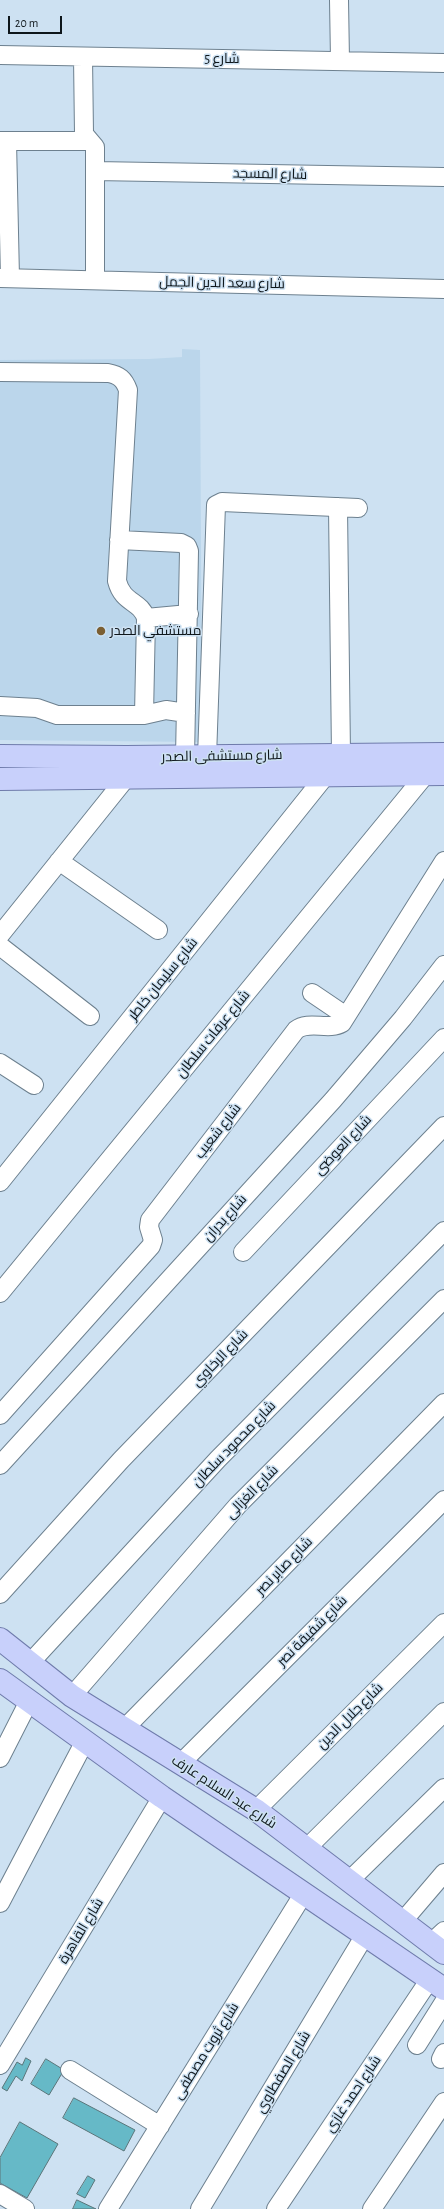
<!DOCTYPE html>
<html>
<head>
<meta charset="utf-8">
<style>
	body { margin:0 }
	#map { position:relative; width:444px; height:2209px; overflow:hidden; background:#cde1f2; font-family:"Alegreya Sans",sans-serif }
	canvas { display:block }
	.scale { position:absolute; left:8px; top:16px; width:54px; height:18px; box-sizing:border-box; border:2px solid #0e161b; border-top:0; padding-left:5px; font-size:12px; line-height:14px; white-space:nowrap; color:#0e161b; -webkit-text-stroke:3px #cde1f2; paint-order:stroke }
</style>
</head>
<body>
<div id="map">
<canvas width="444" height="2209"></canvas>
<div class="scale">20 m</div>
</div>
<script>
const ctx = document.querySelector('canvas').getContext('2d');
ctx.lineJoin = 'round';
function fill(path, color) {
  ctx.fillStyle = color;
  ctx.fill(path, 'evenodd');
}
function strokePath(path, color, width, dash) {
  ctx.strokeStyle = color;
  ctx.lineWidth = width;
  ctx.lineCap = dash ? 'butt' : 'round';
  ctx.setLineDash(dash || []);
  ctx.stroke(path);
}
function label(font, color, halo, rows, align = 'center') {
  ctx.font = font + ' "Alegreya Sans",Cairo,sans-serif';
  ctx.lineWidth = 3;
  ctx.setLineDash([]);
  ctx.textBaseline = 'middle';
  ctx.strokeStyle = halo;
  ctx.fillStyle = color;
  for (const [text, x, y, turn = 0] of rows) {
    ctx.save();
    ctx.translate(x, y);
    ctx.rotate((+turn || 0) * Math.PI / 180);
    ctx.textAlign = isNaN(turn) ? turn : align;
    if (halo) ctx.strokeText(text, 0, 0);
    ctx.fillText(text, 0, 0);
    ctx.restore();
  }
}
fill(new Path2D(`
	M182,349L200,350L202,742L0,740V360L149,359L182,357Z`), '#bbd6eb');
const building = new Path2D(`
	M26,2058L31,2061L22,2081L16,2076L7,2091L2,2088L17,2062L22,2065Z
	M46,2059L64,2070L49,2095L31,2084Z
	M74,2098L135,2130L124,2151L63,2118Z
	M20,2122L58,2144L27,2198L0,2183V2158Z
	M88,2176L95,2180L85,2198L77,2194Z
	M77,2200L96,2209H73Z`);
fill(building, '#66b9c7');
strokePath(building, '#5a7579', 1);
const minor = new Path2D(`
	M339,0L340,60
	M0,55L444,63
	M83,57L84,134L95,147V280
	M0,141H88
	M7,141L10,278
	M95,171L444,177
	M0,278L444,289
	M0,372L108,373C119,375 124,379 128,390L117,581C123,604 140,600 146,618L144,715
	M338,507L341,755
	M119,540L181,543L187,546L189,551L185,757
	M146,618L189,614
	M0,706L37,708L57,715H144L166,710L186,713
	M207,757L216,505L222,502L358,508
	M59,861L158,930
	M0,935L126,778
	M0,946L90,1016
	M312,993L346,1016
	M0,1063L34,1085
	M0,1182L326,775
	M243,1252L444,1038
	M0,1293L426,774
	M0,1415L151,1246L153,1240L149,1227L150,1220L296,1030C309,1020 328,1031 342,1023L444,861
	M0,1465L333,1100L403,1018L444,965
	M0,1594L121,1460L444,1126
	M29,1664L218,1459L444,1231
	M72,1696L238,1505L444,1299
	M124,1729L444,1403
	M0,1758L29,1701
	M181,1763L444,1500
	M256,1810L444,1623
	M307,1848L444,1712
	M350,1880L444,1788
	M0,1903L85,1741
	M403,1921L444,1873
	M431,1943L444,1931
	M417,2045L444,2002
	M441,2059L444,2053
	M0,2065L162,1797
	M70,2070L160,2126
	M0,2194L25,2209
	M108,2209L304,1893
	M200,2209L365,1935
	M276,2209L430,1979
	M372,2209L444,2102`);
const major = new Path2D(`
	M0,756L126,757L444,754
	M0,779L444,774
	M0,1639L72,1696L256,1810L444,1953
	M0,1680L162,1797L444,1989`);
strokePath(minor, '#6d808f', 20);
strokePath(major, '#6f7bab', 24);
strokePath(minor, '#fff', 18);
strokePath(major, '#c8d0fb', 22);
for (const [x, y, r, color] of [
	[101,631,5,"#7b5f32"]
]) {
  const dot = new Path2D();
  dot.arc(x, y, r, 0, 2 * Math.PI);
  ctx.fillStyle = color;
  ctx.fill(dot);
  strokePath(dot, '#cde1f2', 1.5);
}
label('14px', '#0e161b', '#cde1f2', [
	["شارع 5",222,59],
	["شارع المسجد",270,174,1],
	["شارع سعد الدين الجمل",222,283,1],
	["شارع مستشفى الصدر",222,756,-1],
	["شارع سليمان خاطر",163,979,-51],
	["شارع عرفات سلطان",213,1034,-51],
	["شارع شعيب",218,1131,-52],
	["شارع العوضى",343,1145,-47],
	["شارع بدران",225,1218,-48],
	["شارع الرخاوي",220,1358,-46],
	["شارع محمود سلطان",234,1444,-46],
	["شارع الغزالى",252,1492,-46],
	["شارع صابر نصر",284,1566,-46],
	["شارع شفيقة نصر",312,1631,-45],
	["شارع جلال الدين",350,1716,-45],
	["شارع عبد السلام عارف",224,1792,33],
	["شارع القاهرة",81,1931,-59],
	["شارع ثروت مصطفى",206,2051,-58],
	["شارع الصفطاوي",283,2072,-59],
	["شارع احمد غازي",353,2094,-56]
]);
label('14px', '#0e161b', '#cde1f2', [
	["مستشفي الصدر",110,631]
], 'left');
</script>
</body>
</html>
